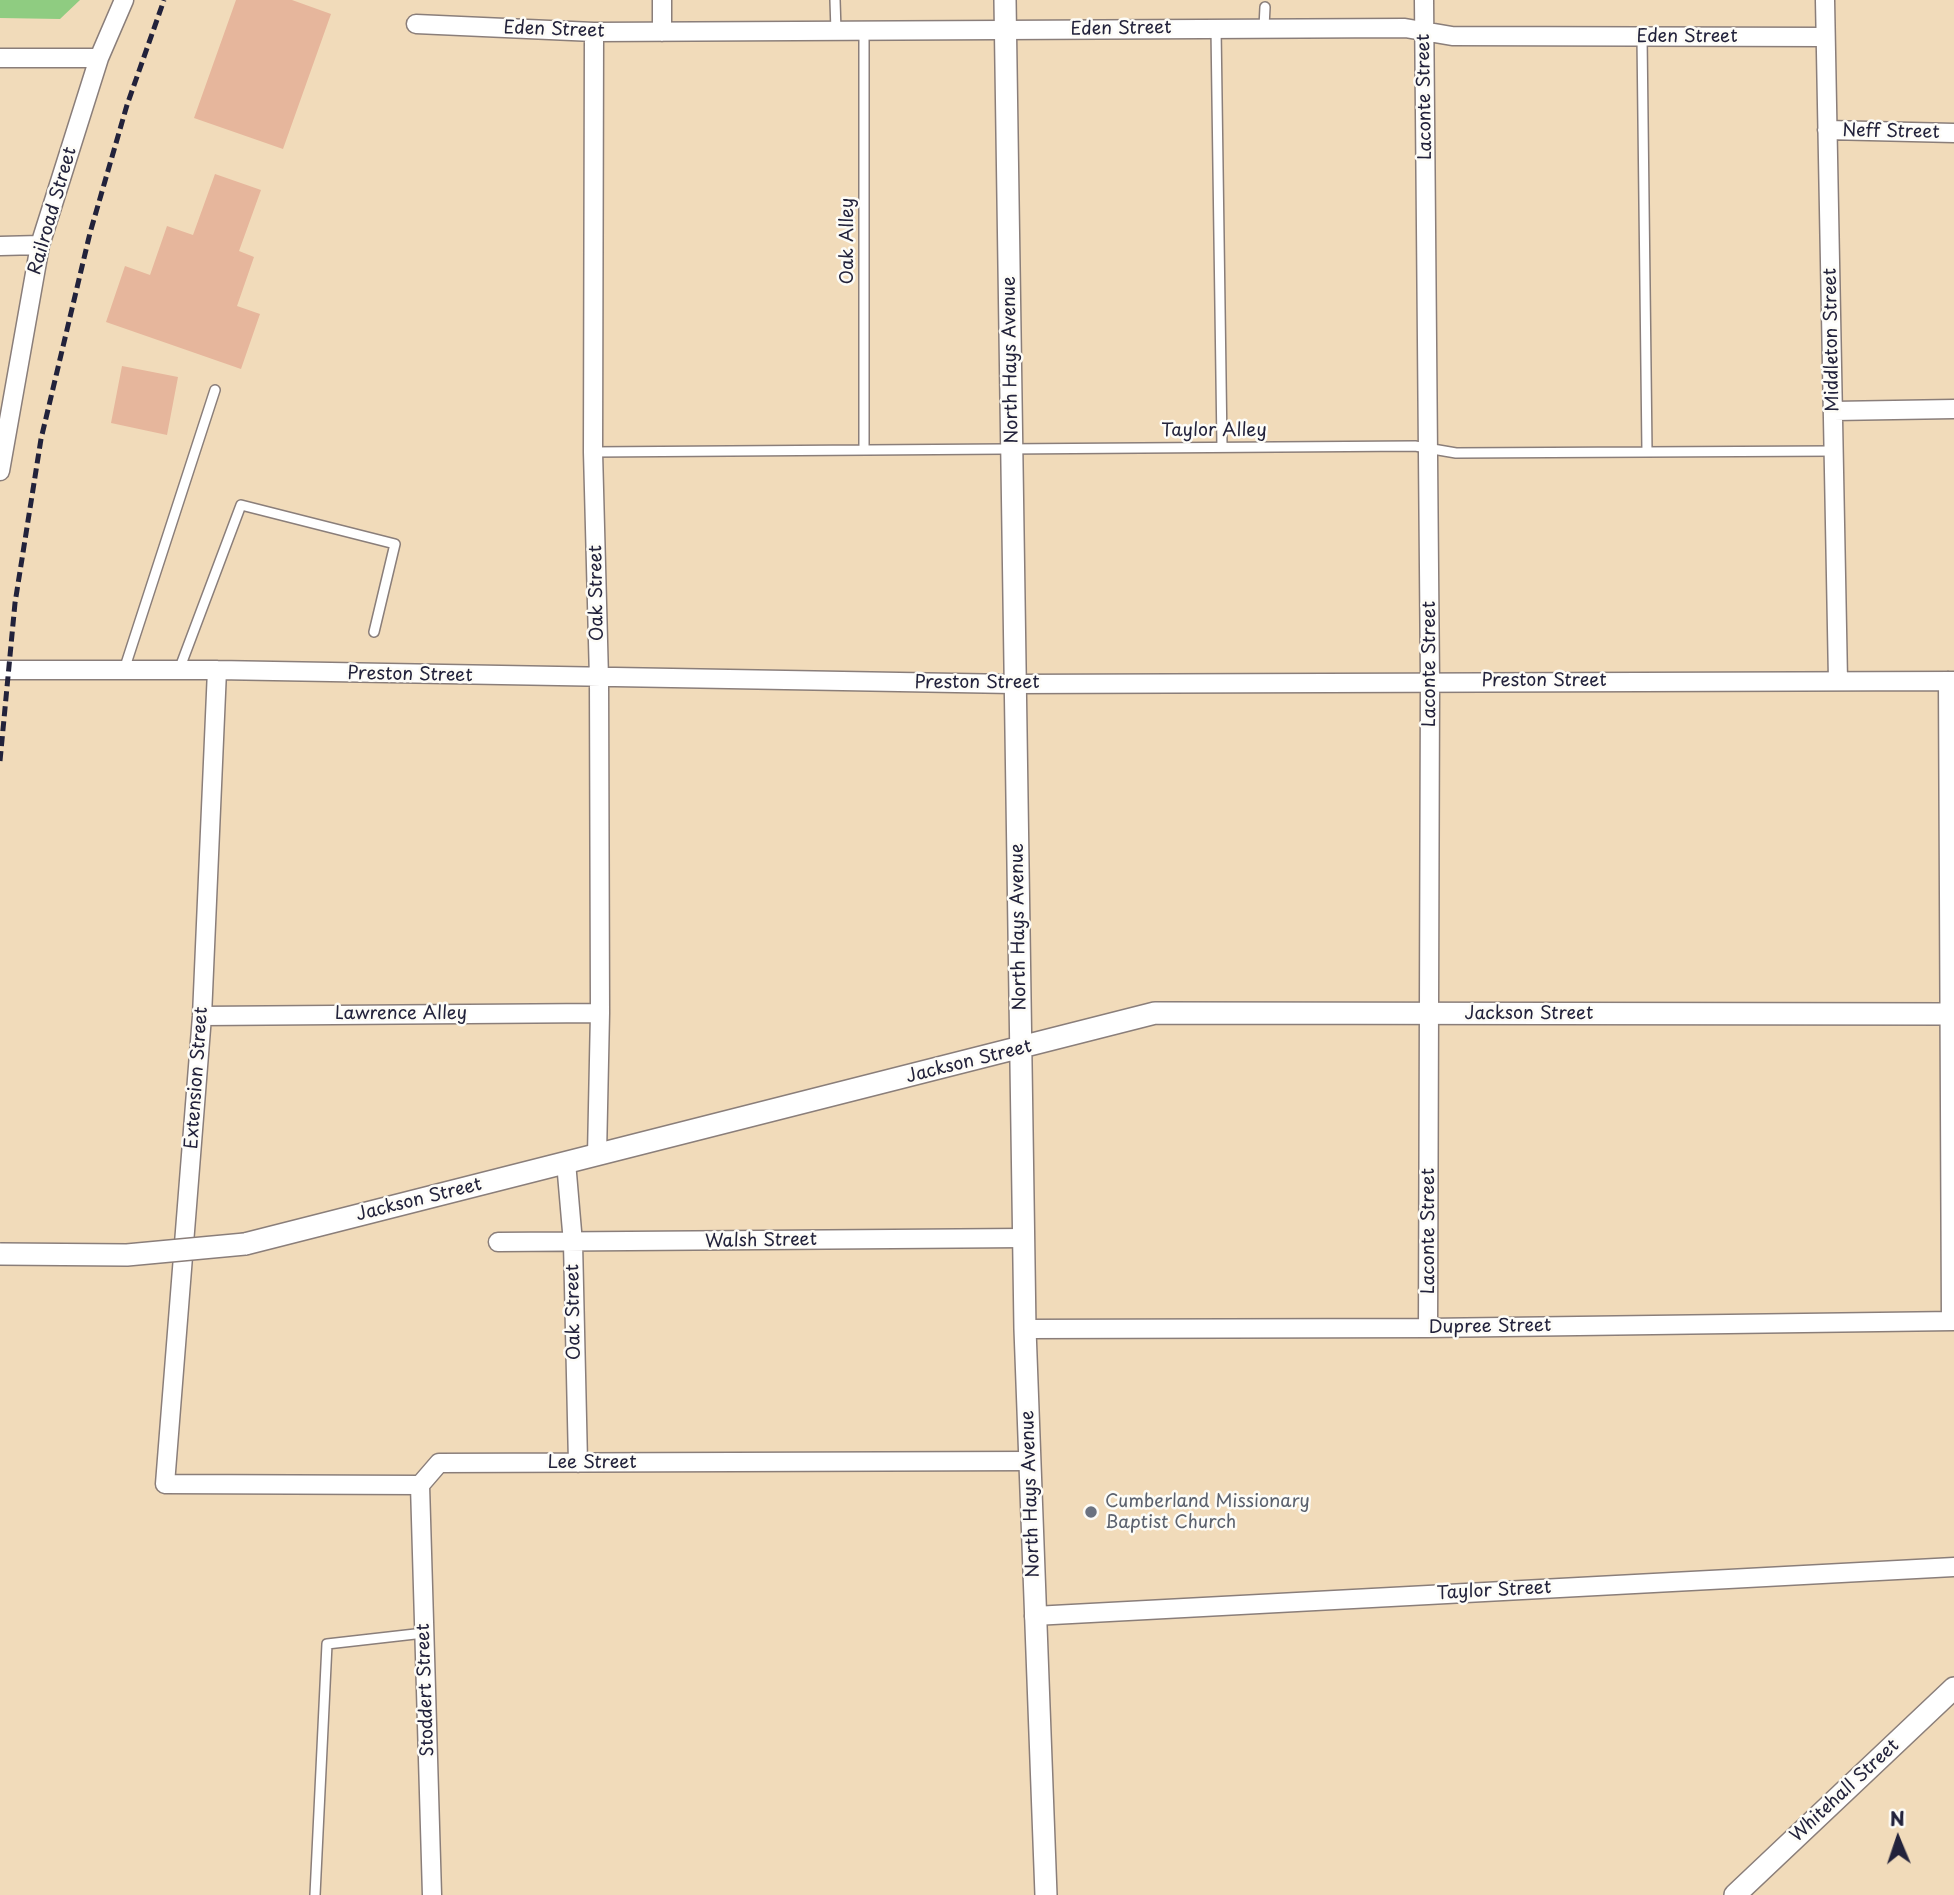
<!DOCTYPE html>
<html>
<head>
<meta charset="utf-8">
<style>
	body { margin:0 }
	#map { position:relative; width:1954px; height:1895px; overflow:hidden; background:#f1dbba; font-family:"Playpen Sans",sans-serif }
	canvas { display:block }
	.north { position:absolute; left:1863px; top:1804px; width:70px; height:70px; -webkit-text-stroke:5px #fdfcf7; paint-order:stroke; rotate:358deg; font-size:19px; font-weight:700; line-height:28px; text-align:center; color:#22223b }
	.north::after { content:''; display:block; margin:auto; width:24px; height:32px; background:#22223b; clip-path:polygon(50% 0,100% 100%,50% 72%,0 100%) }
</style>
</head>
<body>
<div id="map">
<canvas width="1954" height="1895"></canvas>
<div class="north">N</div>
</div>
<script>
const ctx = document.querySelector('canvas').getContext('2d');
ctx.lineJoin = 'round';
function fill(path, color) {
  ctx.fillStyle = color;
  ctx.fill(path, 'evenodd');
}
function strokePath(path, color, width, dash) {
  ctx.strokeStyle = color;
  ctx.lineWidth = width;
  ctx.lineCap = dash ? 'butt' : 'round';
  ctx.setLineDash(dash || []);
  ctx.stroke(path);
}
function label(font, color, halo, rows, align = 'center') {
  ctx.font = font + ' "Playpen Sans",sans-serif';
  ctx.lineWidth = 5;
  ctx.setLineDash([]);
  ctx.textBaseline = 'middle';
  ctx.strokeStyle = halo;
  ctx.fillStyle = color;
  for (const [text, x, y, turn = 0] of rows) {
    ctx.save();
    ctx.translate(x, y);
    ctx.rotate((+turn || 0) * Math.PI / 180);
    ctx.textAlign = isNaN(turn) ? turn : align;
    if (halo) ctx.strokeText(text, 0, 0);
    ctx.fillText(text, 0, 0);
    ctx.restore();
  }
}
fill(new Path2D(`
	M0,0H80L60,19L0,18Z`), '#8fcc81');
fill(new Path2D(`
	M236,0H292L331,14L283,149L194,118Z
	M215,174L261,190L239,251L254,257L237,306L260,314L241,369L106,322L125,266L150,275L167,226L193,235Z
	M122,366L178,377L167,435L111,423Z`), '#e6b69c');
const service = new Path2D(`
	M835,0L836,31
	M1264,27L1265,7
	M1216,28L1222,447
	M864,33V449
	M1642,36L1647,452
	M593,452L1415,446L1456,453L1834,451
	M124,670L215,390
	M179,670L241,505L395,544L374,632
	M315,1895L327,1644L424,1633`);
const minor = new Path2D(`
	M662,0V32
	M1424,0L1430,681L1428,1328
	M1825,0L1838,680
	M416,24L594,32L1405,28L1452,36L1825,37
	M594,32L593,452L599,679L600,1013L597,1155
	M0,58H99
	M1827,130L1954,133
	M0,246L40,245
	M1834,411L1954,409
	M0,471L40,245L99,58L124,0
	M0,670H217L1013,684L1954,681
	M217,670L202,1016L165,1484L420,1485L439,1463L1030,1461
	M1948,681L1951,1321
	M202,1016L600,1013
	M566,1162L573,1243L578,1463
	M498,1242L1024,1238
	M1025,1329L1428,1328L1954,1321
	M420,1485L432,1895
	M1034,1616L1954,1567`);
const tertiary = new Path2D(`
	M1005,0L1025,1329L1046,1895
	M245,1244L1155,1013L1954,1014
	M1735,1895L1954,1688`);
strokePath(service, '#8a7e7a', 12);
strokePath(minor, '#8a7e7a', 21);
strokePath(tertiary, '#8a7e7a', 24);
strokePath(service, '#fff', 9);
strokePath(minor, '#fff', 18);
strokePath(tertiary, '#fff', 21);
strokePath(new Path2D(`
	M0,761L15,603L41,439L90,233L127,105L164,0`), '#22223b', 5, [10, 5]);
const tertiaryBridge = new Path2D(`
	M0,1254L127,1255L245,1244`);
strokePath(tertiaryBridge, '#8a7e7a', 24, []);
strokePath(tertiaryBridge, '#fff', 21);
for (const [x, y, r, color] of [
	[1091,1512,7,"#6b7280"]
]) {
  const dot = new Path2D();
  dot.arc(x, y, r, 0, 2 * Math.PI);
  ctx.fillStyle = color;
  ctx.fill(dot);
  strokePath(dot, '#fdfcf7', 2.5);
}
label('18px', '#22223b', '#fdfcf7', [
	["Eden Street",1121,29,-1],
	["Eden Street",554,30,2],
	["Eden Street",1687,37],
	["Laconte Street",1425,97,-91],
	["Neff Street",1891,132,1],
	["Railroad Street",53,211,-74],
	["Oak Alley",848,241,-90],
	["Middleton Street",1832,340,-91],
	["North Hays Avenue",1011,360,-91],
	["Taylor Alley",1214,431],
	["Oak Street",597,593,-91],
	["Laconte Street",1430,664,-90],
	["Preston Street",410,675,1],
	["Preston Street",1544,681],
	["Preston Street",977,683],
	["North Hays Avenue",1019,927,-91],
	["Lawrence Alley",401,1014],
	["Jackson Street",1529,1014],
	["Jackson Street",969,1062,-14],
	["Extension Street",197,1078,-86],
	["Jackson Street",419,1200,-14],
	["Laconte Street",1429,1231,-90],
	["Walsh Street",761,1241,-1],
	["Oak Street",574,1312,-91],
	["Dupree Street",1490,1327,-1],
	["Lee Street",592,1463],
	["North Hays Avenue",1031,1494,-92],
	["Taylor Street",1494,1591,-3],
	["Stoddert Street",426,1690,-92],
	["Whitehall Street",1845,1791,-43]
]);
label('18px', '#5b616d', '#fdfcf7', [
	["Cumberland Missionary",1105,1502],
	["Baptist Church",1105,1523]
], 'left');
</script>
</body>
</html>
